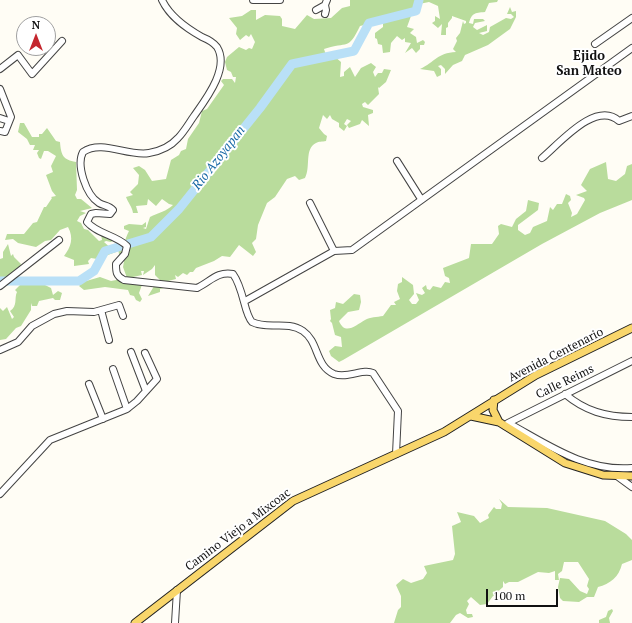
<!DOCTYPE html>
<html>
<head>
<meta charset="utf-8">
<style>
	body { margin:0 }
	#map { position:relative; width:632px; height:623px; overflow:hidden; background:#fffdf5; font-family:"PT Serif",serif }
	canvas { display:block }
	.north { position:absolute; left:16px; top:16px; width:40px; height:40px; box-sizing:border-box; background:#fff; border:1px solid #a0a0a0; border-radius:50%; rotate:0deg; font-size:11px; font-weight:700; line-height:16px; text-align:center; color:#111 }
	.north::after { content:''; display:block; margin:auto; width:14px; height:18px; background:#c4262e; clip-path:polygon(50% 0,100% 100%,50% 72%,0 100%) }
	.scale { position:absolute; left:486px; top:589px; width:72px; height:18px; box-sizing:border-box; border:2px solid #111; border-top:0; padding-left:5px; font-size:12px; line-height:14px; white-space:nowrap; color:#111; -webkit-text-stroke:3px #fff; paint-order:stroke }
</style>
</head>
<body>
<div id="map">
<canvas width="632" height="623"></canvas>
<div class="north">N</div>
<div class="scale">100 m</div>
</div>
<script>
const ctx = document.querySelector('canvas').getContext('2d');
ctx.lineJoin = 'round';
function fill(path, color) {
  ctx.fillStyle = color;
  ctx.fill(path, 'evenodd');
}
function strokePath(path, color, width, dash) {
  ctx.strokeStyle = color;
  ctx.lineWidth = width;
  ctx.lineCap = dash ? 'butt' : 'round';
  ctx.setLineDash(dash || []);
  ctx.stroke(path);
}
function label(font, color, halo, rows, align = 'center') {
  ctx.font = font + ' "PT Serif",serif';
  ctx.lineWidth = 4;
  ctx.setLineDash([]);
  ctx.textBaseline = 'middle';
  ctx.strokeStyle = halo;
  ctx.fillStyle = color;
  for (const [text, x, y, turn = 0] of rows) {
    ctx.save();
    ctx.translate(x, y);
    ctx.rotate((+turn || 0) * Math.PI / 180);
    ctx.textAlign = isNaN(turn) ? turn : align;
    if (halo) ctx.strokeText(text, 0, 0);
    ctx.fillText(text, 0, 0);
    ctx.restore();
  }
}
fill(new Path2D(`
	M350,0H498L497,2L489,3L485,12C474,13 472,13 469,23L473,24L474,19H483L485,21L475,23L473,27L477,30L487,25V31L479,33L483,35L489,32L490,27L506,18L511,19L514,17L511,14H507L510,7L512,12L516,11V17L510,29L488,45L465,55L462,61L453,65L445,74V69L441,65L438,66L441,69V75L437,77L434,71L420,69C435,62 437,53 456,52L453,49L457,41L456,38L460,33L463,21L464,24L466,23V21L452,16V18L448,23V27L446,28V35H441L442,24L438,28L432,23L435,21V16L440,19L438,6L429,2L414,5L416,9L409,13L411,16L407,27L414,29L410,33L416,37L417,43L423,40L425,42L424,45H420V49L416,53L412,48L405,53L411,43L405,42V38L402,40L397,36L391,43L390,52L383,53L382,45L378,44L377,39L375,38V33L383,27V15L376,22L360,26C348,51 348,41 324,49L326,55L334,56L341,62L340,77L344,76V72L350,67L355,77L361,68L371,63L376,67L373,72L375,77L378,73H382L384,69L391,70L386,82L379,88L378,87L379,94L368,105L365,102L362,104L363,107L373,110V113L368,115L369,126L362,120L360,124L349,128L347,125L351,121L347,119L344,124L347,126L344,131L339,127V123L332,119L330,115L327,119L323,115L319,128L324,134L327,136L326,141C322,142 319,141 316,143C304,149 311,167 305,178L299,180L295,176L287,179L275,197L267,203L258,225L256,239L252,243L256,252L253,256L239,245L230,257L222,256L214,261L196,268L193,272H190L187,275L183,273L178,277L175,275L176,279L164,282V288L160,289V292L148,296L156,283L161,281L155,275V265L152,269L143,275L144,271H141L142,275L133,277L138,285L141,281L143,282L139,293L142,299L140,302L136,300L134,296L130,295L128,290L105,287L84,290L79,286L83,282L100,277L111,281L127,278L123,267L125,256L119,254L118,249L116,252L97,259L91,258L88,261L89,264L74,266V260L64,256C71,247 74,238 68,227L60,230L51,240L45,241L36,247L18,243L13,239L5,240L7,234H24L33,223L37,222L44,207H46L52,198L51,197L56,196L52,191L46,175L53,172L51,166L56,156L48,151H44L41,159L39,158L37,153L39,150H33L35,145H30L27,139L18,132L20,123H24L32,137H39V134H42L47,128L56,141L60,142C61,155 63,160 76,162L77,190L75,195L77,199H81L92,208L80,211L86,213L80,216L77,221L81,223L84,229L88,230L99,241L102,240L101,234L103,230L109,232L114,240L111,242L106,241L104,242L113,250L114,245C127,245 124,240 129,231L124,229V226L129,224L142,225L146,222V227L143,228L146,229L150,217C158,213 167,211 173,205L169,204L162,199L156,206L148,199L147,205L136,206L138,213H133C132,206 128,203 126,197L133,195L130,192L138,184L139,175L133,168L139,166L145,170L152,181L166,179L171,160L179,155L181,151L186,149L188,139L199,123L202,111L207,109L224,85L221,81L223,79H232L235,83L236,77H233L231,72L227,70L225,62L227,57L239,47L246,50L249,48L252,49L255,42L251,34L249,37L246,35L240,40L236,34L237,28L229,18L242,16L251,10H256V20L265,15L280,16L282,19V26L295,29L307,15L314,19L331,18L342,8L350,6Z
	M606,162L608,179L616,181L625,174L627,166L632,164V200L600,213L542,244L343,360L339,362L331,356L329,351L335,346L342,347L341,337L335,335L332,323L330,321L331,319L330,310L335,308L336,302L343,304L354,294L360,295L361,302L359,310L348,312L339,321C345,336 356,325 365,320C370,317 377,317 383,316L391,305H396L394,302L400,299L397,291L398,284L402,282V277L413,285L414,294L409,300L412,304H416L419,300L416,293L422,295L425,293L422,288L426,285L427,289L430,290L433,286L441,288L445,282L450,283L449,278L445,276L443,268L469,258L471,244H492L499,234L498,226L501,224L512,227L516,219L526,211L528,200L539,203L538,210L518,225V230L525,235L530,233L533,227L547,221L550,207L553,210L557,204H562L566,194L570,196L571,200L568,203L572,213L571,217L577,214L585,200L584,198L576,195L587,191L581,185L590,169Z
	M8,244L11,256L13,254L14,257L21,264C15,277 20,283 0,282V259L3,258V252Z
	M39,282L51,288L53,295L58,291L62,293L60,300H55L53,298L39,301L37,306H32L31,303V310L21,326L16,328L6,339L0,340V308L3,311L7,307L12,319L14,317L10,311C18,306 14,298 17,292L15,290L20,285Z
	M499,499L508,507L547,508L605,521L626,534L632,540V560L622,564C619,577 610,584 598,587L594,597H587L579,602L563,601L560,598L558,587L560,578L569,579L580,591L587,594L589,589L587,586L589,579L578,562H564L562,571L558,574L559,580H555V571L549,573L538,572L518,582H509L505,584L503,581V587L493,596L487,604L480,605L471,597L467,601L469,604L466,610L467,614H472L473,617L468,618L460,613L456,615L450,623H394L398,610L401,607V596L396,585L403,579L411,583L423,579L427,573L424,566L453,560L455,554L452,526L461,522L457,512L474,516L480,523L489,518L488,515L494,507L496,509H501L502,504Z
	M612,609L613,611L609,618L610,623H599V620L606,617L608,611Z`), '#b9dc9c');
strokePath(new Path2D(`
	M0,281H79L94,271L105,251L151,237L179,209L260,108L292,64L354,51L369,23L416,11L419,0`), '#b9e0f7', 9);
const minor = new Path2D(`
	M162,0C170,17 186,28 202,37C207,39 213,42 217,47C230,68 206,99 194,116C189,123 184,132 178,138C170,147 161,151 149,153C128,157 102,139 83,152C76,165 86,195 99,203C104,206 109,205 113,210L110,214L96,213L91,214L87,222C97,234 116,235 127,246L125,254L116,264C116,272 116,276 124,280L197,288C210,282 217,271 233,274C244,289 244,314 252,322C268,330 287,320 303,331C319,342 315,366 334,374C348,379 363,368 373,373L398,411L396,454
	M253,0H280
	M316,10L325,5L327,0
	M325,14L326,10L325,5
	M595,44L632,18
	M0,69L18,55L32,74L62,41
	M0,89L11,117L5,132L0,131
	M0,118L9,121
	M542,158C560,143 596,100 619,121L632,116
	M397,161L421,199
	M310,203L334,251
	M0,286L59,240
	M245,301L334,251L352,250L632,48
	M101,310L109,340
	M0,350L18,342L32,326L54,314L67,311L94,312L119,305L123,316
	M131,352L146,391
	M113,369L127,409
	M89,384L103,419
	M565,394C585,411 606,417 632,417
	M508,423L632,361
	M505,426L508,423C547,444 585,472 632,468
	M617,476L632,487
	M0,494L50,440L127,409L137,401L157,379L145,353
	M175,623L177,590`);
const major = new Path2D(`
	M494,400L493,410L499,422L565,463L603,475L632,476
	M471,416L499,422
	M135,623L293,501L444,432L536,375L632,328`);
strokePath(minor, '#444', 8);
strokePath(major, '#222', 9);
strokePath(minor, '#fff', 6);
strokePath(major, '#f9d66b', 7);
label('12px', '#111', '#fff', [
	["Avenida Centenario",556,355,-27],
	["Calle Reims",565,382,-26],
	["Camino Viejo a Mixcoac",238,530,-37]
]);
label('bold 13px', '#111', '#fff', [
	["Ejido",589,56],
	["San Mateo",589,71]
]);
label('italic 13px', '#1768a6', '#fff', [
	["Rio Azoyapan",219,158,-52]
]);
</script>
</body>
</html>
